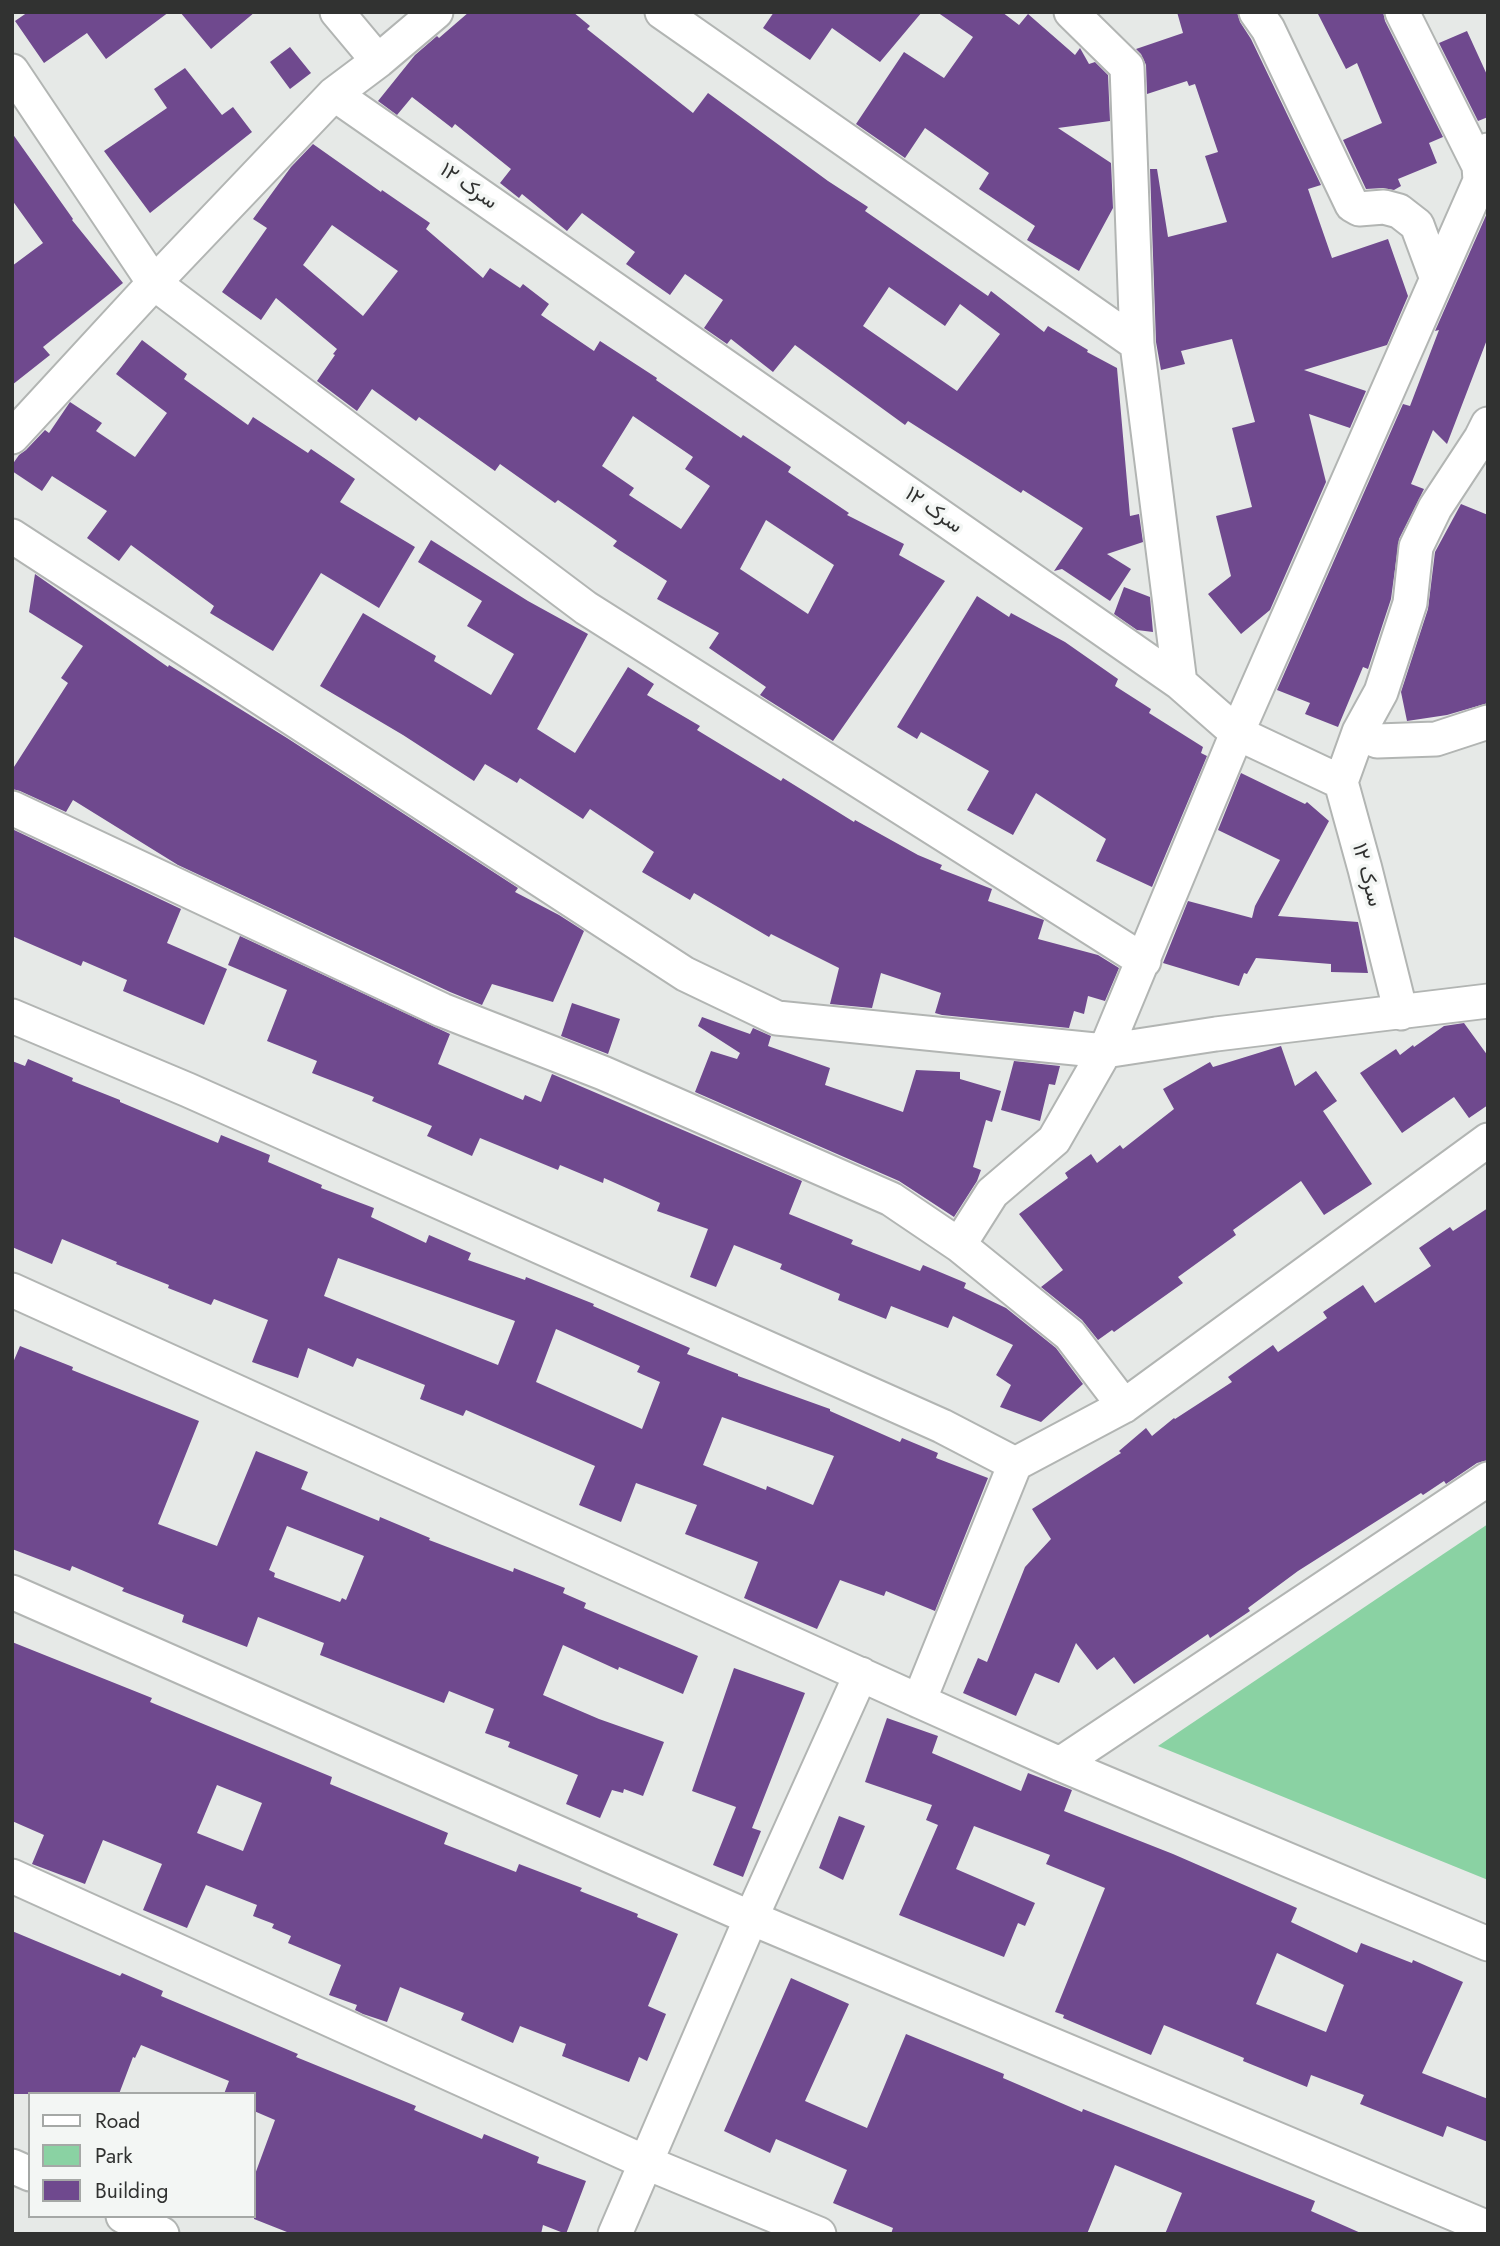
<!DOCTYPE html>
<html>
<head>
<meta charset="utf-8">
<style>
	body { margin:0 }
	#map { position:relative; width:1500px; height:2246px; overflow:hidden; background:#e6e9e7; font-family:Jost,sans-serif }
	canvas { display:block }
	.frame { position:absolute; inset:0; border:14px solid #313231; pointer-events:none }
	.legend { position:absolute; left:28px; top:2092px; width:228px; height:126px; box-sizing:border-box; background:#f3f6f4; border:2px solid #a5a8a6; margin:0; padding:9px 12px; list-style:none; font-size:21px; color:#313231 }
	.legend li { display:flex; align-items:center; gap:14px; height:35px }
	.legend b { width:35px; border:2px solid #a5a8a6 }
</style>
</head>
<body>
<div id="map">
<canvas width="1500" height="2246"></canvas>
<div class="frame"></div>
<ul class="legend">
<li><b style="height:9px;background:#fff"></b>Road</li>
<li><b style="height:19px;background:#8ad2a3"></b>Park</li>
<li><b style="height:19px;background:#6f498e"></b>Building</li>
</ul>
</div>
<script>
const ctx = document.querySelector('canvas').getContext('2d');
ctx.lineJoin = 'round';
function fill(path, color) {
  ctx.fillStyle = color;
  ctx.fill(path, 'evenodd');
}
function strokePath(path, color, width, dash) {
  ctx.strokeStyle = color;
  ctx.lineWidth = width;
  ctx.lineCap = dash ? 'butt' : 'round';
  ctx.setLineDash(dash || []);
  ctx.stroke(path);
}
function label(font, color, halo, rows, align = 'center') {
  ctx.font = font + ' Jost,Vazirmatn,sans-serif';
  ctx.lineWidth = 7;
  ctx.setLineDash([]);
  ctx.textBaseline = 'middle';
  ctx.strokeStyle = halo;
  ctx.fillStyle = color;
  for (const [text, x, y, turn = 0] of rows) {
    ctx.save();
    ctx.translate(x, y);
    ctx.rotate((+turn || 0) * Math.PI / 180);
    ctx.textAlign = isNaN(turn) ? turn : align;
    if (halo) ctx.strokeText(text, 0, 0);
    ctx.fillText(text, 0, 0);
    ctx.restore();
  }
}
fill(new Path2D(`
	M1488,1524V1880L1158,1746Z`), '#8ad2a3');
fill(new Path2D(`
	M28,12H169L106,59L87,33L44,63L15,21Z
	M180,12H255L211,49Z
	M469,12H573L590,26L587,29L693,113L708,93L828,181L868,207L865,211L988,296L991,291L1044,332L1048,326L1088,350L1087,352L1117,368L1130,516L1139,514L1143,542L1107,554L1131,569L1110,601L1062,569L1054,571L1083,528L1023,490L1021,493L908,421L905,425L795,345L773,372L731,339L727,344L704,328L723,300L685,274L670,295L626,264L635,252L582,213L567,231L522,194L519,198L500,183L511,169L455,124L452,128L412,97L397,115L378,101L415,55L437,36L439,38ZM889,287L945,326L960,304L1000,334L957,391L863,326Z
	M774,12H922L880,62L832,28L810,60L763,28Z
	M937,12H1002L1019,25L1028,14L1075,55L1080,48L1089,64L1095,62L1108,75L1110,121L1058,128L1111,163L1113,208L1079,271L1027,240L1035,226L979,189L989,173L925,128L905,158L856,124L904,52L944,78L973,37Z
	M1177,12H1237L1240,22L1251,39L1321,185L1308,189L1332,258L1388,239L1408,296L1387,345L1304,370L1366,391L1350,428L1309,414L1326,482L1270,610L1241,634L1208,594L1231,576L1216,516L1252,507L1232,428L1255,422L1232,339L1181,351L1185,364L1161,370L1156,342L1150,169H1157L1168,237L1227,222L1205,156L1218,152L1195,84L1189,86L1187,81L1147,94L1146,65L1141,54L1136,49L1183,33Z
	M1317,12H1383L1385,21L1443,137L1429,143L1437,163L1398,179L1401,186L1394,190L1383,188L1366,189L1343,140L1382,123L1357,63L1346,69Z
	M1467,31L1488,77V117L1478,121L1439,43Z
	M290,47L311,73L290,89L270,62Z
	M185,68L222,115L233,107L252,132L150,213L104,151L167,108L154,89Z
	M12,133L73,219L72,220L123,283L43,347L50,355L12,385V266L43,243L12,200Z
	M313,144L381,192L382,190L430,223L426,229L483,278L490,268L520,288L523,284L549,304L541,315L594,351L600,341L657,378L656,380L741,438L743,435L791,467L788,472L849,513L847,515L904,544L899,555L945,581L833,741L760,695L766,687L709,648L719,633L657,599L667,581L613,546L617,541L558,500L555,503L500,464L495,471L419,417L416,421L372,389L357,411L317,381L335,355L333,354L337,349L276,298L261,320L222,292L267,228L253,219L291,167ZM332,225L398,271L363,316L303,265ZM633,416L693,457L685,469L710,486L681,529L629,495L634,488L602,466ZM766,520L834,565L808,614L740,569Z
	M1488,211V337L1447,444L1433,430L1411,484L1424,489L1399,539L1391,599L1368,669L1363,667L1338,727L1305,714L1310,703L1277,690L1403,404L1410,406L1439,330L1435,331Z
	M142,340L187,374L184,379L248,425L253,417L308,453L311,449L355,479L340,502L415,547L379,608L321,573L273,651L210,613L214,606L131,545L119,561L87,538L107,511L52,476L42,491L12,471V465L19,455L26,450L45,430L49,433L70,402L102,423L96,431L135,457L167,413L116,374Z
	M1461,504L1488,515V703L1447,715L1407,721L1401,692L1428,609L1435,552Z
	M431,540L528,601L588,634L537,729L575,753L628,667L654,684L647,695L700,726L697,730L781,781L783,778L854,822L855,820L918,855L942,865L940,869L992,889L988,901L1044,920L1038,939L1098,955L1119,968L1105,1001L1088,996L1084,1014L1074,1011L1069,1028L942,1015L935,1013L941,993L881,973L872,1008L830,1004L839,968L771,934L769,937L694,893L690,900L642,872L654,852L590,809L583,819L520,778L517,783L485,764L474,781L403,735L320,686L363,613L436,656L434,661L491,695L514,654L467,626L482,601L418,562Z
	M35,574L168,667L169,665L287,738L518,888L515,892L559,915L584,931L553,1002L492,984L482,1005L450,992L178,865L73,800L66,812L20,791L12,789V770L68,683L61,678L83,646L29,612Z
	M1124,587L1150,597L1153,632L1137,630L1114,614Z
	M977,596L1009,617L1011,613L1065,642L1118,679L1115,686L1151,709L1149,713L1203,747L1201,753L1207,756L1152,887L1096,861L1106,839L1036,793L1013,835L967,810L989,771L921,732L917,739L897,727Z
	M1241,773L1305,804L1307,802L1329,821L1278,916L1358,922L1368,973L1331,972V964L1256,958L1247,974L1244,973L1239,986L1163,963L1188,901L1252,918L1255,906L1280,860L1218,830Z
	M12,829L181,909L167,943L227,969L204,1025L123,991L127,980L83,961L81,966L12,936Z
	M240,936L450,1034L438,1064L523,1100L525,1095L541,1102L552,1074L802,1181L789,1214L853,1240L851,1244L920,1271L923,1265L966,1283L964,1288L1006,1308L1056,1348L1083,1384L1041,1422L1000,1407L1011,1385L996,1375L1013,1345L953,1316L948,1328L891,1306L886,1319L838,1300L840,1294L780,1269L782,1264L734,1245L716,1287L690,1277L708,1229L657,1211L660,1203L604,1178L603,1183L560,1165L558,1170L480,1138L472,1156L427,1136L432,1126L372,1101L374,1097L312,1073L317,1061L267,1041L287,990L228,965Z
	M572,1003L620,1019L608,1054L561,1036Z
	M702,1017L750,1034L753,1028L771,1036L768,1046L830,1068L825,1085L903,1112L916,1070L960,1072V1079L1001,1091L992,1122L986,1120L973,1167L981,1170L977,1181L954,1217L899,1181L695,1092L711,1051L737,1059L740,1053L698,1026Z
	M1464,1023L1488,1056V1105L1469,1118L1454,1097L1402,1133L1360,1073L1396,1049L1400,1055L1413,1045L1414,1047L1444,1026Z
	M1281,1046L1295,1086L1316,1071L1337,1101L1323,1111L1372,1184L1324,1215L1301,1181L1233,1230L1236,1235L1178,1277L1183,1283L1114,1332L1112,1330L1098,1340L1082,1320L1041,1287L1063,1270L1019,1214L1068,1178L1065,1173L1091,1154L1097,1163L1120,1145L1123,1149L1174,1109L1163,1089L1210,1062L1213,1067Z
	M28,1059L73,1078L72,1081L120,1100V1102L218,1143L221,1135L270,1155L268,1162L322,1185L321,1188L374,1208L371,1217L426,1243L429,1235L471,1253L468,1260L525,1280L526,1277L594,1304L593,1306L690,1348L687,1354L738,1374V1376L830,1409V1411L900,1442L902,1438L938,1453L936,1458L988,1478L935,1611L886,1591L884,1596L840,1580L817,1629L744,1598L758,1562L685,1534L697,1505L636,1483L621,1522L579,1505L595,1466L466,1410L463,1416L420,1399L425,1385L357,1358L353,1367L308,1348L298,1378L252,1362L268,1320L214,1299L211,1305L168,1288L169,1285L116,1264L117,1262L62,1239L52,1264L12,1247V1061L25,1066ZM338,1258L515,1321L498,1365L324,1296ZM556,1329L640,1366L637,1372L660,1382L642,1429L536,1382ZM722,1417L834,1456L813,1505L767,1486L766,1490L703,1465Z
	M1014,1061L1060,1066L1055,1085L1049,1084L1040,1121L1001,1110Z
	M1488,1208V1460L1477,1463L1446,1484L1444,1481L1423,1495L1421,1493L1298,1571L1248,1608L1250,1611L1210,1638L1208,1634L1134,1684L1114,1657L1097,1670L1076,1643L1059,1683L1035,1673L1016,1716L963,1693L978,1658L987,1662L1025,1567L1051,1539L1032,1509L1121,1453L1119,1451L1146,1428L1152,1436L1174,1418L1175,1419L1232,1382L1228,1377L1273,1345L1278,1352L1327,1318L1323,1312L1363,1285L1375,1303L1431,1266L1419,1248L1450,1227L1453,1231Z
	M20,1346L73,1367L72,1370L199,1421L158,1524L217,1546L256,1451L308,1472L301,1489L379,1521L380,1517L430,1538L429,1540L513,1572L514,1568L565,1588L563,1593L586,1603L584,1608L698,1656L683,1694L619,1667L618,1670L563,1645L543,1695L599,1719L664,1742L643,1796L624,1789L623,1793L612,1790L600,1818L566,1804L578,1775L508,1747L510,1742L485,1733L494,1709L449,1691L444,1703L320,1655L324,1643L258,1617L247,1647L182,1622L184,1615L122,1591L124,1588L72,1566L70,1571L12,1549V1365ZM287,1526L364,1556L346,1600L342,1598L340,1602L274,1577L275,1573L269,1570Z
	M12,1642L152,1698L150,1702L332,1777L330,1784L448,1833L444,1844L516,1872L519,1864L582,1888L580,1891L638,1914L637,1917L678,1934L648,2006L666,2014L647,2061L639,2057L629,2082L562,2056L566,2044L520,2026L513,2043L461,2020L464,2013L400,1987L387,2022L363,2014L355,2010L357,2005L329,1995L341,1965L288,1943L291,1936L272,1928L274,1924L253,1916L257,1905L206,1885L187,1928L143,1910L162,1864L103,1840L85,1884L32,1864L44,1835L12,1821ZM217,1785L262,1803L243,1851L197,1833Z
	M734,1668L805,1693L752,1828L761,1831L743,1877L713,1865L736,1807L692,1791Z
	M887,1718L938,1736L932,1753L1021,1791L1028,1773L1072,1790L1064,1811L1173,1854L1297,1908L1291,1922L1357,1953L1361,1943L1412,1963L1413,1960L1463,1982L1422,2073L1488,2099V2142L1447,2126L1443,2137L1360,2104L1364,2095L1311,2075L1307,2087L1243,2061L1244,2058L1164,2025L1151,2055L1063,2018L1064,2015L1055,2012L1105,1888L1046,1864L1050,1855L974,1826L956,1869L1035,1903L1025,1926L1018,1923L1004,1957L899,1915L938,1825L926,1820L932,1805L865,1782ZM1277,1953L1344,1985L1326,2032L1256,2004Z
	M839,1816L865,1826L843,1880L819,1868Z
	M12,1931L120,1976L122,1973L163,1991L161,1996L298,2054L296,2057L416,2106L414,2110L482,2139L484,2134L539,2157L537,2163L586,2181L566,2234L543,2225L541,2234H292L254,2219V2177L275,2120L254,2111V2094H224L229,2081L141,2045L135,2058L133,2057L119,2094H12Z
	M791,1978L849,2004L805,2101L867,2128L906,2034L1004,2074L1003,2078L1082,2112L1083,2109L1315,2201L1311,2211L1363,2234H1165L1182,2193L1115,2165L1087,2234H891L893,2228L833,2203L847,2170L776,2139L770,2153L724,2131Z`), '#6f498e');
const street = new Path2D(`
	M337,12L378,61
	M662,12L1137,344
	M1071,12L1127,67L1137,344L1180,683
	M1256,12L1268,29L1352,205L1359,209L1384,207L1399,211L1417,225L1437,279
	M1402,12L1479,166
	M12,71L154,283L586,608L1144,961
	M334,94L1180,683L1237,733L1341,782L1365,869L1401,1013
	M12,437L154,283L334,94L378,61L436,12
	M12,536L685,974L777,1018L1105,1051L1216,1034L1488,1001
	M1359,732L1377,741L1436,739L1488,722
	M1341,782L1359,732L1381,692L1410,603L1416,547L1435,508L1481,438L1488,424
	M12,808L442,1010L603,1073L891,1199L959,1245L1070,1335L1124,1406
	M12,1016L188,1090L942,1426L1015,1464
	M959,1245L992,1193L1054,1140L1105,1051L1237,733L1480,181L1479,166L1488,150
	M12,1290L919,1701L1060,1764L1488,1944
	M12,1592L751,1918L1488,2228
	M919,1701L1015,1464L1124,1406L1488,1140
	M1060,1764L1488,1479
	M12,1876L647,2163L819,2234
	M12,2166L30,2174
	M123,2216L162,2234
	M615,2234L751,1918L861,1674`);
strokePath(street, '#b2b5b3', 37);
strokePath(street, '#fff', 33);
label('21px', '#313231', '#f3f6f4', [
	["سرک ۱۲",468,187,35],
	["سرک ۱۲",933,511,35],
	["سرک ۱۲",1366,875,75]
]);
</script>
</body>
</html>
